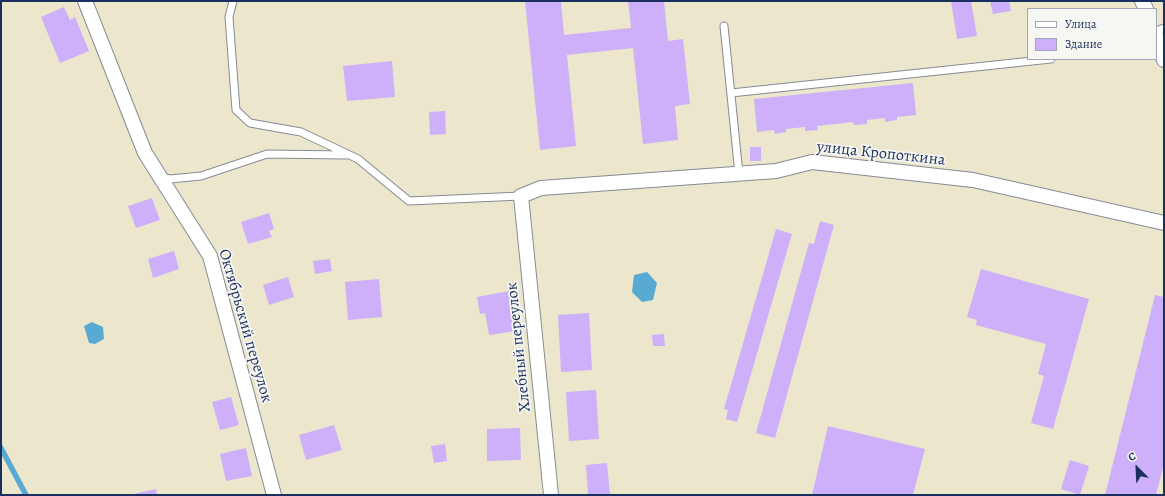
<!DOCTYPE html>
<html>
<head>
<meta charset="utf-8">
<style>
	body { margin:0 }
	#map { position:relative; width:1165px; height:496px; overflow:hidden; background:#ece7cc; font-family:Alegreya,serif }
	canvas { display:block }
	.frame { position:absolute; inset:0; border:2px solid #1b2f5e; pointer-events:none }
	.legend { position:absolute; left:1027px; top:8px; width:130px; height:52px; box-sizing:border-box; background:#f6f6f2; border:1px solid #9ea6b7; margin:0; padding:5px 7px; list-style:none; font-size:12px; color:#1b2f5e }
	.legend li { display:flex; align-items:center; gap:8px; height:20px }
	.legend b { width:20px; border:1px solid #9ea6b7 }
	.north { position:absolute; left:1117px; top:448px; width:40px; height:40px; -webkit-text-stroke:3px #f6f6f2; paint-order:stroke; rotate:336deg; font-size:11px; font-weight:700; line-height:16px; text-align:center; color:#1b2f5e }
	.north::after { content:''; display:block; margin:auto; width:14px; height:18px; background:#1b2f5e; clip-path:polygon(50% 0,100% 100%,50% 72%,0 100%) }
</style>
</head>
<body>
<div id="map">
<canvas width="1165" height="496"></canvas>
<div class="frame"></div>
<ul class="legend">
<li><b style="height:5px;background:#fff"></b>Улица</li>
<li><b style="height:11px;background:#cdb0f9"></b>Здание</li>
</ul>
<div class="north">С</div>
</div>
<script>
const ctx = document.querySelector('canvas').getContext('2d');
ctx.lineJoin = 'round';
function fill(path, color) {
  ctx.fillStyle = color;
  ctx.fill(path, 'evenodd');
}
function strokePath(path, color, width, dash) {
  ctx.strokeStyle = color;
  ctx.lineWidth = width;
  ctx.lineCap = dash ? 'butt' : 'round';
  ctx.setLineDash(dash || []);
  ctx.stroke(path);
}
function label(font, color, halo, rows, align = 'center') {
  ctx.font = font + ' Alegreya,serif';
  ctx.lineWidth = 3.5;
  ctx.setLineDash([]);
  ctx.textBaseline = 'middle';
  ctx.strokeStyle = halo;
  ctx.fillStyle = color;
  for (const [text, x, y, turn = 0] of rows) {
    ctx.save();
    ctx.translate(x, y);
    ctx.rotate((+turn || 0) * Math.PI / 180);
    ctx.textAlign = isNaN(turn) ? turn : align;
    if (halo) ctx.strokeText(text, 0, 0);
    ctx.fillText(text, 0, 0);
    ctx.restore();
  }
}
fill(new Path2D(`
	M647,272L657,283L653,300L642,302L632,292L634,275Z
	M92,322L103,327L104,339L95,344L89,343L84,326Z`), '#58aad3');
strokePath(new Path2D(`
	M1,448L26,495`), '#58aad3', 5.5);
fill(new Path2D(`
	M525,1H561L564,35L631,28L628,1H664L668,41L683,39L690,104L675,106L678,140L643,144L633,48L567,55L576,146L540,150Z
	M951,1H971L977,36L957,39Z
	M990,1H1009L1011,11L993,14Z
	M64,7L70,20L75,17L89,51L60,63L41,17Z
	M392,61L395,97L347,101L343,66Z
	M913,83L916,115L897,117V120L885,122V118L867,120V124L854,125L853,122L817,126L818,130L805,131V127L786,129V132L775,134L774,130L757,132L754,99Z
	M445,111L446,134L430,135L429,112Z
	M750,147H761V161H750Z
	M152,198L160,220L136,228L128,206Z
	M269,213L274,229L269,231L272,237L248,244L241,222Z
	M820,221L834,225L775,438L756,433L809,243L814,244Z
	M776,229L792,234L737,422L726,419L728,410L724,409Z
	M174,251L179,269L153,278L148,259Z
	M330,259L332,271L315,274L313,261Z
	M981,269L1089,299L1053,429L1031,423L1044,376L1038,374L1046,344L976,325L977,320L967,317Z
	M288,277L294,297L269,305L263,285Z
	M379,279L382,317L348,320L345,282Z
	M509,291L516,331L489,335L485,313L480,314L477,297Z
	M1155,295L1164,297V464L1156,495H1105Z
	M589,313L592,370L561,372L558,315Z
	M664,334L665,346H653L652,335Z
	M596,390L599,439L569,441L566,392Z
	M231,397L239,425L220,430L212,402Z
	M334,425L342,450L306,460L299,435Z
	M828,426L925,449L913,495H812Z
	M520,428L521,460L487,461V429Z
	M445,444L447,461L434,463L431,446Z
	M246,448L252,476L226,481L220,454Z
	M1070,460L1089,466L1080,495L1061,489Z
	M607,463L610,495H588L586,465Z
	M156,489L157,495H134L133,494Z`), '#cdb0f9');
const service = new Path2D(`
	M233,1L229,17L236,110L250,123L301,132L358,159L409,201L521,196
	M724,26L739,174
	M1156,31L1164,28
	M731,93L1051,59
	M161,177L170,179L201,176L267,154L346,155`);
const minor = new Path2D(`
	M85,1L145,153L210,256L274,495
	M1142,1L1146,9
	M1156,35L1164,60
	M551,495L521,196L541,188L776,171L812,162L973,180L1164,223`);
strokePath(service, '#848b95', 9);
strokePath(minor, '#848b95', 16);
strokePath(service, '#fff', 7);
strokePath(minor, '#fff', 14);
label('16px', '#1b2f5e', '#f6f6f2', [
	["улица Кропоткина",881,154,6],
	["Октябрьский переулок",245,326,74],
	["Хлебный переулок",519,347,-96]
]);
</script>
</body>
</html>
